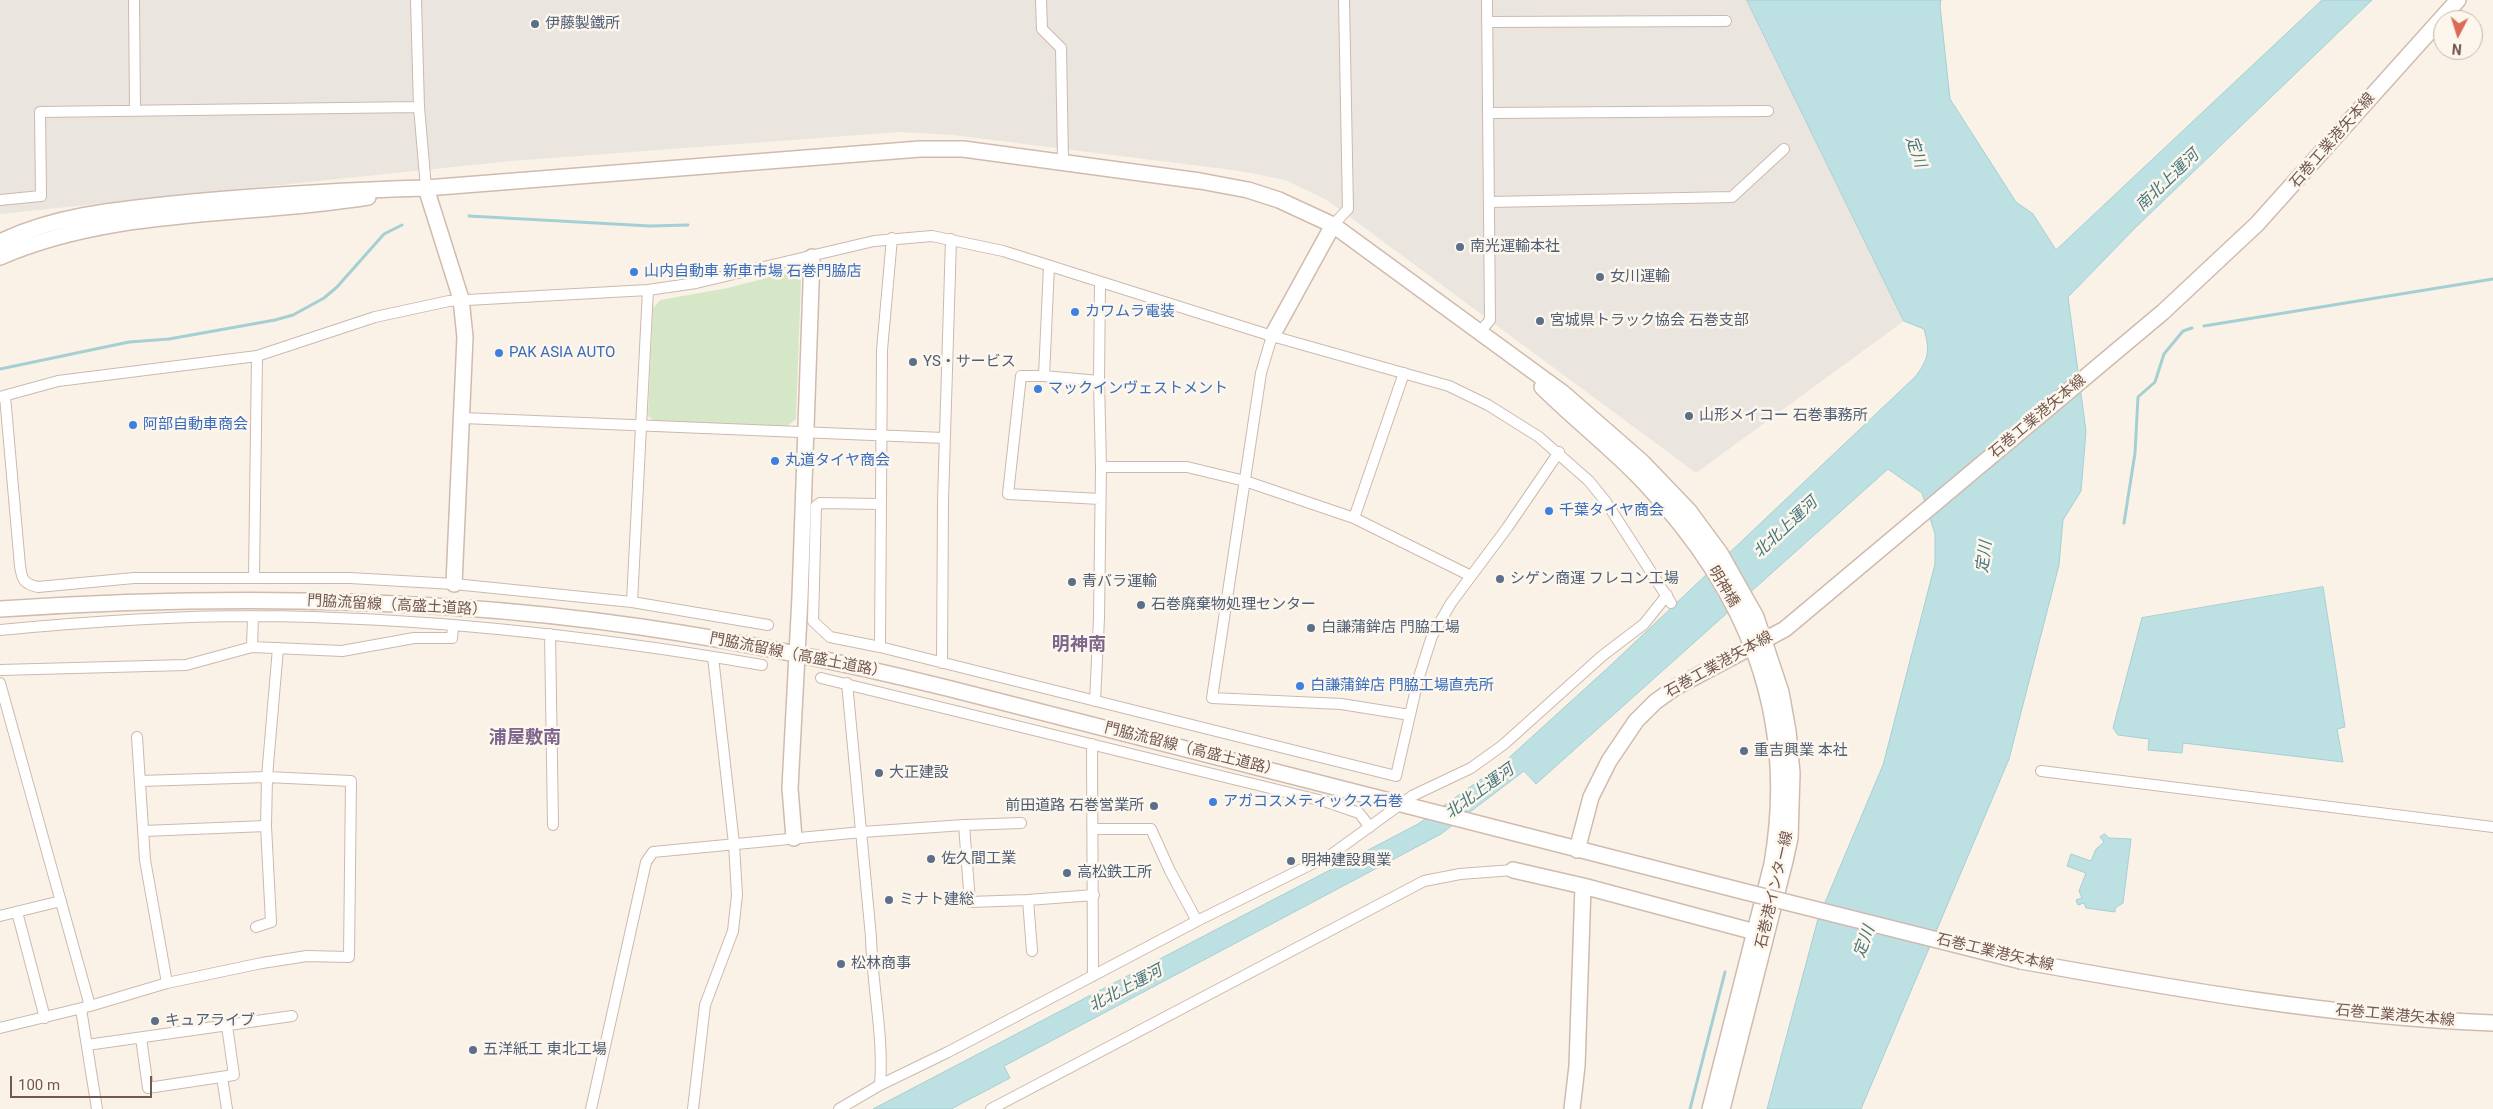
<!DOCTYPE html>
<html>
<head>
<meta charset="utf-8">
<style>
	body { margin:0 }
	#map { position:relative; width:2493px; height:1109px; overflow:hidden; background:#faf2e7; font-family:Roboto,sans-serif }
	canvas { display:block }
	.north { position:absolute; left:2433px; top:10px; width:50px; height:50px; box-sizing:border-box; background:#fdf6ed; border:1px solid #c5b7ad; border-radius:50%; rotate:185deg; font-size:14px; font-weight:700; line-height:20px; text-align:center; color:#72584e }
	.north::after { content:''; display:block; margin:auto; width:18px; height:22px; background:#da6b57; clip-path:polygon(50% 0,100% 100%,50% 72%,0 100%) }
	.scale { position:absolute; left:10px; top:1076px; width:142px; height:22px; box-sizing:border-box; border:2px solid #72584e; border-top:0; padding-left:6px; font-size:15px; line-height:18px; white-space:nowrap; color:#72584e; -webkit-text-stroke:4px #fdf6ed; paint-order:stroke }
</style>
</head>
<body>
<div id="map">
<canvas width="2493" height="1109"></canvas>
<div class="north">N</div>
<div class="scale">100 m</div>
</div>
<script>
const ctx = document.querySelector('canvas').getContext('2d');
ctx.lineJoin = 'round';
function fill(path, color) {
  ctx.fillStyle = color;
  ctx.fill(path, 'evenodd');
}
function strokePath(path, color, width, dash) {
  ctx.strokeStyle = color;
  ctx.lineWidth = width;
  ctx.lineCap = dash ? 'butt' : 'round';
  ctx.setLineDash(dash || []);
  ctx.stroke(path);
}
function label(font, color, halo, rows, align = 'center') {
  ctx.font = font + ' Roboto,"Noto Sans JP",sans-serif';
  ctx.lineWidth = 5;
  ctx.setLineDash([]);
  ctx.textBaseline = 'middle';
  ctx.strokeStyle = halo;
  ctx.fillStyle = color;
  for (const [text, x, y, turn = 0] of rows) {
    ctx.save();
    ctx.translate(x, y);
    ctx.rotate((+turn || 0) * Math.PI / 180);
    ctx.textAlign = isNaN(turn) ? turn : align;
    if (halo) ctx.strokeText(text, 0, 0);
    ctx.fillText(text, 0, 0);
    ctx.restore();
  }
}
fill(new Path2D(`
	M0,0H1747L1904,321L1696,473L1327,200L1285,180L1240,171L953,135L900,132L511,161L0,214Z`), '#ebe5e0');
fill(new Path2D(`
	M792,271L801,280L796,419L786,427L654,421L648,416L653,308L660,300L728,288Z`), '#d6e7c7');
const water = new Path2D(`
	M1747,0H1941L1940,6L1950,99L2016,202L2033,214L2056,250L2322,0H2372L2136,227L2068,297L2086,431L2081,491L2063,520L2059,565L2009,759L1861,1109H1767L1818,919L1883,765L1935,564V534L1922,493L1888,469L1536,784L1524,771L1441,834L1004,1066L1010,1078L951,1109H873L1418,824L1501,765L1612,664L1916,376C1929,358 1930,350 1924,329L1904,321Z
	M2323,587L2345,727L2337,729L2343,762L2183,743L2182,753L2148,750L2149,739L2118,735L2113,728L2142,618Z
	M2105,834L2109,838L2131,839L2123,903L2115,908V912L2086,908L2084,903L2078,905L2076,900L2082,898L2079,891L2086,873L2067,866L2071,854L2091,861L2096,849L2104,842L2100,837Z`);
fill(water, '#bde0e3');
strokePath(water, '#a4cfd3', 1);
strokePath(new Path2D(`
	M469,216L650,226L688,225
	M2204,326L2493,279
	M0,369L129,342L169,339L275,320L293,315L324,298L337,287L384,234L402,225
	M2124,523L2135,453L2138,397L2155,382L2164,354L2183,331L2192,328
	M1690,1109L1725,972`), '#a4cfd3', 3);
const street = new Path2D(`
	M134,0L135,110
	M416,0L419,107L426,188
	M1041,0L1042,29L1061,48L1063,161
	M1488,22L1726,21
	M1489,113L1768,111
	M0,200L41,196L40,112L419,107
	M1490,202L1732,197L1784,149
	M1333,225L1348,209L1344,0
	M1049,266L1044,376H1021L1008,494L1100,499
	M1479,333L1490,320L1487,0
	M1272,336L1261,373L1212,698L1341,704L1410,715
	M1044,376L1099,381
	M5,396L20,566C22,580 24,584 38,587L134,578H350L454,584L632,602L768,625
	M0,397L58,381L257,356L375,317L449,301L648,290L696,283L874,241L932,236L1003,251L1272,336L1449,386L1488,405L1539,437L1589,481L1606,502L1671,603
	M463,418L944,438
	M1101,467H1187L1245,481L1354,518L1471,576
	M880,504L820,503L816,506L813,621L830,637L880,647L1396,776L1418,680L1432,636L1451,603L1507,528L1559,452
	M1354,518L1404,373
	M254,577L257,356
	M632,602L648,290
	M0,630C84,622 169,616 253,616C423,617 594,636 762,665
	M550,634L553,825
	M252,647L253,616
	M880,647L882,350L892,238
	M942,663L943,501L951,239
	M0,670L186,665L252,647L342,651L414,638H452L453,626
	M821,678L1327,802L1359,813L1370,827
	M0,683L90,1006
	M847,683L871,937C872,986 884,1036 880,1085
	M1095,701L1099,618L1101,467L1099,381L1100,283
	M137,737L145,860L167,983
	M1092,744L1093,976
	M2041,771L2493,827
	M1021,823L964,825L970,902L1028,900
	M1093,829H1151L1170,871L1197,921
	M144,831L266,826
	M17,912L45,1018
	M0,916L61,901
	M256,927L271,922L266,826L267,777L278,648
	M1032,951L1028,900L1094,895
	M81,1009L97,1109
	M0,1028L90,1006L167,983L262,963L307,956L349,957L351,781L267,777L140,781
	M141,1038L148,1088L234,1075L227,1026
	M87,1045L292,1016
	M222,1077L227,1109
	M591,1109L646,862L653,852L862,832L964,825
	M693,1109L705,1005L733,931L737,895L734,844L713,657
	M839,1109L880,1085L948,1052L1197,921L1332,854L1412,796L1471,768L1503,745L1602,656L1644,624L1667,595
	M991,1109L1424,881L1460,874L1513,870`);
const secondary = new Path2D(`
	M426,188L461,299L465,337L454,584
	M0,242C60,213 127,209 192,202C270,195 347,190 426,188L920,149H963L1200,181L1248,190L1279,200L1333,225L1563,393L1642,462L1689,511L1720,553L1756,617L1781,692L1788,731L1792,773L1790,838L1785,861L1722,1109
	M0,257C116,207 245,217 368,197
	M1272,336L1333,225
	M1542,387C1575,420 1612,448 1644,482C1747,591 1798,714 1772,864L1710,1109
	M0,609C214,595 429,596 641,627C744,642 846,663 947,688L1746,892
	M794,838L790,788L800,597L812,257
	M1577,850L1591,797L1609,761L1636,721L1655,702L1676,687L1785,629L2163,312L2257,224L2458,0
	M1513,870L1583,886L1755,932
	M2021,961C2177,989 2334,1017 2493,1023
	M1572,1109L1577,1066L1583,886`);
strokePath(street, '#ccb9ae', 12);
strokePath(secondary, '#d0bbaf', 18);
strokePath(street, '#fff', 10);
strokePath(secondary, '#fff', 15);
const secondaryBridge = new Path2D(`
	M1746,892L2021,961`);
strokePath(secondaryBridge, '#d0bbaf', 18, []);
strokePath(secondaryBridge, '#fff', 15);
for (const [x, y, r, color] of [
	[535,24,5,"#5c6f8a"],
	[1460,247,5,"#5c6f8a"],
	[634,272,5,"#3f7fe0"],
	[1600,277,5,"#5c6f8a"],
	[1075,312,5,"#3f7fe0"],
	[1540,321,5,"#5c6f8a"],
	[499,353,5,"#3f7fe0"],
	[913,362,5,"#5c6f8a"],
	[1038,389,5,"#3f7fe0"],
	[1689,416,5,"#5c6f8a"],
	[133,425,5,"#3f7fe0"],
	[775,461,5,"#3f7fe0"],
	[1549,511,5,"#3f7fe0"],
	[1500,579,5,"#5c6f8a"],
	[1072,582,5,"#5c6f8a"],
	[1141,605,5,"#5c6f8a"],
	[1311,628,5,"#5c6f8a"],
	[1300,686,5,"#3f7fe0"],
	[1744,751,5,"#5c6f8a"],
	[879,773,5,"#5c6f8a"],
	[1213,802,5,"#3f7fe0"],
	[1154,806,5,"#5c6f8a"],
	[931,859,5,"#5c6f8a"],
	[1291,861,5,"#5c6f8a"],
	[1067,873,5,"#5c6f8a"],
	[889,900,5,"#5c6f8a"],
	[841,964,5,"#5c6f8a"],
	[155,1021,5,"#5c6f8a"],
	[473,1050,5,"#5c6f8a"]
]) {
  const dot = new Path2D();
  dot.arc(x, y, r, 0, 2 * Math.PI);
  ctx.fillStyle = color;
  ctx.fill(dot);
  strokePath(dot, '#fdf6ed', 2);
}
label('15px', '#4e5e75', '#fdf6ed', [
	["伊藤製鐵所",545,24],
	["南光運輸本社",1470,247],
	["女川運輸",1610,277],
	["宮城県トラック協会 石巻支部",1550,321],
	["YS・サービス",923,362],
	["山形メイコー 石巻事務所",1699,416],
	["シゲン商運 フレコン工場",1510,579],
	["青バラ運輸",1082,582],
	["石巻廃棄物処理センター",1151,605],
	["白謙蒲鉾店 門脇工場",1321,628],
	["重吉興業 本社",1754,751],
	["大正建設",889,773],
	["前田道路 石巻営業所",1144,806,"right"],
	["佐久間工業",941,859],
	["明神建設興業",1301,861],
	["高松鉄工所",1077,873],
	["ミナト建総",899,900],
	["松林商事",851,964],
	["キュアライブ",165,1021],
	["五洋紙工 東北工場",483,1050]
], 'left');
label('15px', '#72584e', '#fdf6ed', [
	["石巻工業港矢本線",2333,141,-49],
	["石巻工業港矢本線",2038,417,-40],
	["明神橋",1723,587,59],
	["門脇流留線（高盛土道路）",397,606,3],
	["門脇流留線（高盛土道路）",798,656,11],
	["石巻工業港矢本線",1719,665,-29],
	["門脇流留線（高盛土道路）",1192,750,14],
	["石巻港インター線",1775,890,-77],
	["石巻工業港矢本線",1995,953,13],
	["石巻工業港矢本線",2395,1016,5]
]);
label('15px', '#366cbe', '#fdf6ed', [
	["山内自動車 新車市場 石巻門脇店",644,272],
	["カワムラ電装",1085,312],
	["PAK ASIA AUTO",509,353],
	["マックインヴェストメント",1048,389],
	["阿部自動車商会",143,425],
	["丸道タイヤ商会",785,461],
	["千葉タイヤ商会",1559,511],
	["白謙蒲鉾店 門脇工場直売所",1310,686],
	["アガコスメティックス石巻",1223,802]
], 'left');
label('italic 16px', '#46777d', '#fdf6ed', [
	["定川",1915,152,71],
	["南北上運河",2168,181,-44],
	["北北上運河",1786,528,-43],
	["定川",1985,557,-83],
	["北北上運河",1480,792,-36],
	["定川",1865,942,-70],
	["北北上運河",1126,989,-28]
]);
label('bold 18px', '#7d668e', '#fdf6ed', [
	["明神南",1079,645],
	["浦屋敷南",525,738]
]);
</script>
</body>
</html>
